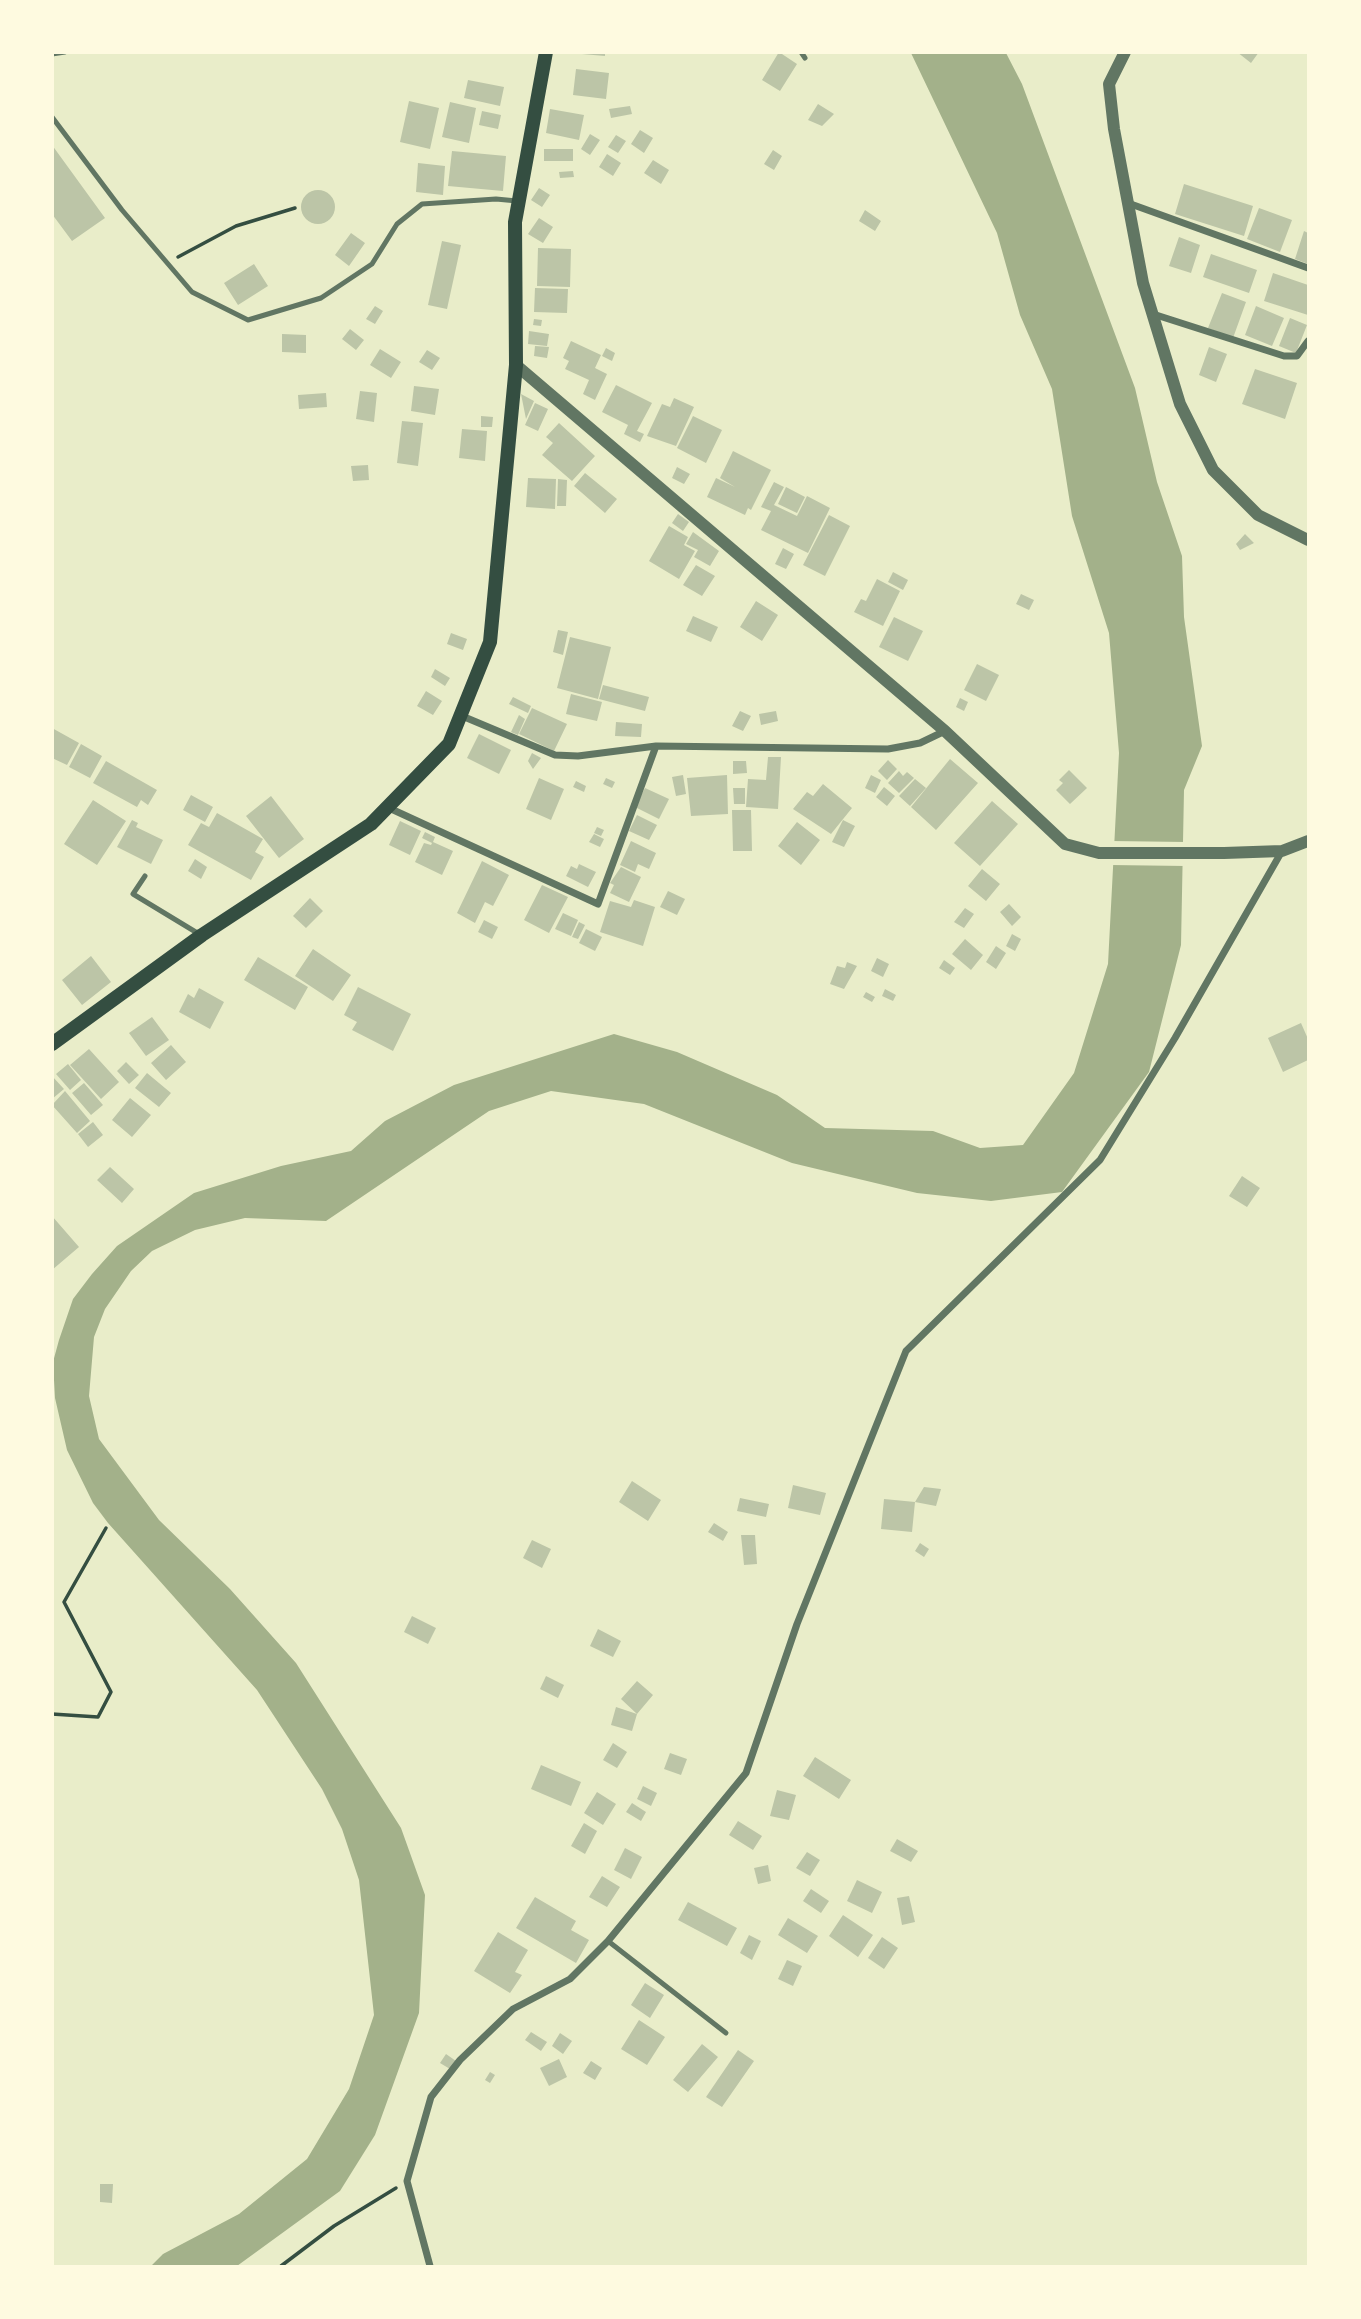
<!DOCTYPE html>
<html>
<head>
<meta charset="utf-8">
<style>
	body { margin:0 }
	#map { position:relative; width:1361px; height:2319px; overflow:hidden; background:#e9edc9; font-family:"Exo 2",sans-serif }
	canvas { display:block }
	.frame { position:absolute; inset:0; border:54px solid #fefae0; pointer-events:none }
</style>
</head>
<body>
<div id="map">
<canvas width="1361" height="2319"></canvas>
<div class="frame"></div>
</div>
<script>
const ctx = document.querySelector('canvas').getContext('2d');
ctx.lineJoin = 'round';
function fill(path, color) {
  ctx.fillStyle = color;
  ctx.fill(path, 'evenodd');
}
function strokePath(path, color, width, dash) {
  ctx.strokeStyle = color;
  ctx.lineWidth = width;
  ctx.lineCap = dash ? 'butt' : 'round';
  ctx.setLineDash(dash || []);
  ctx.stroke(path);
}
fill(new Path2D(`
	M911,53H1006L1022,84L1135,388L1157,482L1182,556L1184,617L1202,746L1184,790L1181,945L1149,1072L1062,1192L991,1201L917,1193L792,1163L644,1104L551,1091L489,1111L326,1221L245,1218L195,1230L152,1251L131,1271L105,1309L94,1337L89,1396L99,1439L159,1520L230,1589L296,1663L401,1828L425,1895L419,2013L375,2135L340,2191L237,2266H151L163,2254L239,2214L307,2159L349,2089L374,2015L359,1880L342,1829L322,1789L257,1690L108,1523L93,1503L67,1450L55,1398L53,1362L59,1340L73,1299L92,1274L117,1246L194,1193L281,1166L351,1151L385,1121L454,1085L614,1034L677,1052L777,1095L825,1128L933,1131L980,1148L1023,1145L1074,1073L1108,964L1119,753L1109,633L1072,516L1052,389L1020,315L997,233Z`), '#a3b18a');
fill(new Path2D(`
	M1111,841L1186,842V866L1110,865Z`), '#e9edc9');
fill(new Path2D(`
	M582,52H605V56L582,54Z
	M779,52L797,64L780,91L762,80Z
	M1237,52H1259L1251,63Z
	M576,69L609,73L606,99L573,95Z
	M468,80L504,87L500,106L464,98Z
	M409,101L439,108L430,149L400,142Z
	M450,102L476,108L469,143L442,137Z
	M818,104L834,114L822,126L808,120Z
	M630,106L632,114L611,118L609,109Z
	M550,109L584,115L579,140L546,133Z
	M482,111L501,115L498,129L479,125Z
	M640,130L653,138L644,153L631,144Z
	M590,134L600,140L590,155L581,149Z
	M616,135L626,141L618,153L608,147Z
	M52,145L105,218L72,241L52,214Z
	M544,149H573V161H544Z
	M773,150L782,156L774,170L764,164Z
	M452,151L506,156L503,191L448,186Z
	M607,154L621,163L613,176L599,167Z
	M653,160L669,170L661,184L644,173Z
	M418,163L445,166L443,195L416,192Z
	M573,171L574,177L560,178L559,172Z
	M1184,184L1253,206L1244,236L1175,214Z
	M539,188L550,195L542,207L531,200Z
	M301 207a17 17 0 1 1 34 0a17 17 0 1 1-34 0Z
	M1259,208L1292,220L1280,252L1247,239Z
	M865,210L881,221L875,231L859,221Z
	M539,218L553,227L543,243L528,234Z
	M1304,231L1308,233V264L1295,259Z
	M351,233L365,243L349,266L335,255Z
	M1179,237L1200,245L1191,273L1169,266Z
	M442,241L461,245L447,309L428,305Z
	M538,248L571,249L570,287L537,286Z
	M1211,254L1257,270L1249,293L1203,277Z
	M254,264L268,286L238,305L224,283Z
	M1273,273L1308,285V315L1264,301Z
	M535,288L568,289L567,313L534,312Z
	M1222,293L1246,302L1233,338L1208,328Z
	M375,306L383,311L375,324L366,319Z
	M1256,306L1284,318L1272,346L1245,335Z
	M1290,318L1307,325L1296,353L1279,346Z
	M534,319L542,320L541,326L533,325Z
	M350,329L364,340L356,350L342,339Z
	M529,331L549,334L547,346L528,344Z
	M282,334L306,335V353L282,352Z
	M571,341L601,355L595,368L607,374L595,400L583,394L589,380L565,369L569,361L563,358Z
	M535,346L549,347L547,358L534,356Z
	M1209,347L1227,354L1216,382L1199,375Z
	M606,348L615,353L612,361L602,356Z
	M380,349L401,362L391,378L370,365Z
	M427,350L440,358L432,370L419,362Z
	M1255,369L1297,383L1285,419L1242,404Z
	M616,385L652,403L637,431L644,434L640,442L624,434L628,425L602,412Z
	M414,386L439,389L435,415L411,411Z
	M360,391L377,393L374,422L356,419Z
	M326,393L327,407L299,409L298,395Z
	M521,394L534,401L526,419Z
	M674,398L694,407L676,446L647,436L662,404L670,407Z
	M535,403L548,409L538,431L525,425Z
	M481,416L493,417L492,427H481Z
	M693,416L722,430L706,463L677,448Z
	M402,421L423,423L418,466L397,463Z
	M559,423L595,456L572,481L542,455L553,443L546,437Z
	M462,429L487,431L485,461L459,458Z
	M733,451L771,470L751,510L748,508L745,515L707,497L716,478L735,487L720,478Z
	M368,465L369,480L353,481L351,466Z
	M677,467L690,474L684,484L672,478Z
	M585,473L617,499L605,513L574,486Z
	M528,478L556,479L555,509L526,507Z
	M558,479L567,480L566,506H557Z
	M774,482L784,487L774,505L797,516L807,496L830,508L808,553L761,530L771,511L761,507Z
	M786,487L805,497L797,513L778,504Z
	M678,514L689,522L683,531L672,523Z
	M829,515L850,526L825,576L803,565Z
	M669,526L688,537L684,545L695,551L679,579L649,561Z
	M693,532L719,551L710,566L694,557L698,550L686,544Z
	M1245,534L1254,543L1240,550L1236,544Z
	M783,548L794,554L786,569L775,564Z
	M696,565L715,576L702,596L683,585Z
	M893,572L908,580L903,590L888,582Z
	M877,579L900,591L883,626L854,612L861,599L866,601Z
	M1021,594L1034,600L1029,610L1016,604Z
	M756,601L778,615L762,641L740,627Z
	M693,616L718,627L711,642L686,631Z
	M894,617L923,631L908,661L879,647Z
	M558,630L568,632L563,655L553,652Z
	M451,633L467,639L463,650L447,644Z
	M570,637L611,647L598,699L557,688Z
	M977,664L999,675L986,701L964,690Z
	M435,669L450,678L445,686L431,677Z
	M603,685L649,697L645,711L599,699Z
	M426,691L442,701L433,715L417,706Z
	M571,694L602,702L597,721L566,714Z
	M513,697L531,706L528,713L509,704Z
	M960,698L968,702L964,711L956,707Z
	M532,708L567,724L554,751L519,734Z
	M740,711L751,716L743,731L732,726Z
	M776,711L778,721L761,725L759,714Z
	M519,715L525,719L518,735L511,732Z
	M616,722L642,724L641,737L615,736Z
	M52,728L79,743L67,765L52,758Z
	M479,734L511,750L499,774L467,758Z
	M81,744L102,756L90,778L69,767Z
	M532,753L541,758L533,769L528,761Z
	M768,757H781L778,809L746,807L748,779L766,780Z
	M950,759L978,783L936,830L911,807Z
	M888,760L897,769L887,780L878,771Z
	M106,761L157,790L148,805L141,800L137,807L93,783Z
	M733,761H746L747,773L733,774Z
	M1069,770L1087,788L1070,804L1056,790L1063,783L1059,780Z
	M899,771L903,776L907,772L914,778L899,793L888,783Z
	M683,775L686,794L676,796L672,777Z
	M727,775L728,814L691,816L687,778Z
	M871,775L881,780L875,793L865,788Z
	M539,778L564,789L551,820L526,809Z
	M606,778L615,782L612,788L603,784Z
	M915,779L926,788L910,806L899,796Z
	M576,781L586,786L584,792L573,787Z
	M823,784L852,808L831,834L793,809L807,792L813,796Z
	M884,787L895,796L887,806L876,797Z
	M645,788L669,799L659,819L635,807Z
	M733,788H745V804H734Z
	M191,795L213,807L205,822L183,810Z
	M271,796L304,839L279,858L246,816Z
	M93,800L126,821L97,865L64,844Z
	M992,801L1018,824L980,866L954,843Z
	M732,810H751L752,851H733Z
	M217,813L263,839L255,852L264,857L251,880L188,845L201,823L209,827Z
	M637,815L657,825L649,840L629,831Z
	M132,820L138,823L136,827L163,840L151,864L117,847Z
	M843,820L855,826L844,847L832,842Z
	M400,821L421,831L410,855L389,845Z
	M797,822L820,840L801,865L778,846Z
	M597,827L604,830L601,836L594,833Z
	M425,832L435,837L433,842L453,851L442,875L415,862L424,843L431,845L432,843L422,838Z
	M594,834L604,839L600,847L589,842Z
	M631,841L656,853L649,869L638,864L635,872L620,865Z
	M195,859L207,867L201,879L188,871Z
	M482,861L509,875L493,906L485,902L475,923L457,913Z
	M579,864L596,872L588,887L566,876L571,866L577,869Z
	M621,867L641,877L629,902L610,893L614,885L610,883Z
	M982,869L1000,884L986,901L968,886Z
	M542,885L568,897L549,933L524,920Z
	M668,891L685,899L677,915L660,907Z
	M310,898L323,911L306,928L293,916Z
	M634,900L655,907L643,946L600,932L610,901L631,907Z
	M1009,904L1021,917L1012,926L1000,912Z
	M965,908L974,914L964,928L954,922Z
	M563,913L578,920L571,936L555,929Z
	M484,920L498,927L492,939L478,932Z
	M579,922L585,925L578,939L572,937Z
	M586,929L602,937L595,951L579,943Z
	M1012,934L1021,939L1015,951L1006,946Z
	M965,939L983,955L971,970L952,954Z
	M996,946L1006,953L996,969L986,962Z
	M313,949L351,975L333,1001L295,976Z
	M91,956L111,982L82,1005L62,980Z
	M258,957L308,987L295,1010L244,980Z
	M877,958L889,964L883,977L871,971Z
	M944,960L955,968L950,975L939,968Z
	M847,962L857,966L844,989L830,984L837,966L845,968Z
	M358,987L411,1014L393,1051L352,1030L357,1022L344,1015Z
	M199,988L224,1002L210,1029L179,1012L188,994L194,998Z
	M885,989L896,995L893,1001L882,996Z
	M866,992L875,997L872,1002L863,997Z
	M152,1017L169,1040L146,1056L129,1033Z
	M1301,1023L1308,1039V1060L1283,1072L1268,1038Z
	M171,1045L186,1062L166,1080L151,1063Z
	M89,1049L119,1082L101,1099L70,1065Z
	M126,1062L139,1075L129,1084L117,1071Z
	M68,1064L81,1080L70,1090L56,1074Z
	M147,1073L171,1093L159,1107L135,1088Z
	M52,1076L64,1089L52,1099Z
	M84,1083L103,1105L91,1115L72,1093Z
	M65,1091L90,1121L77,1133L52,1105Z
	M130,1098L151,1115L132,1137L112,1120Z
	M93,1122L103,1135L88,1147L78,1134Z
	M110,1167L134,1189L122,1203L97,1180Z
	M1242,1176L1260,1188L1247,1207L1229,1196Z
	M52,1216L79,1247L52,1270Z
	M632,1481L661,1500L648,1521L619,1502Z
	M793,1485L826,1493L820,1515L788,1508Z
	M924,1487L941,1489L936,1506L915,1502Z
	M740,1498L769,1504L766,1517L737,1511Z
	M884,1499L915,1502L912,1532L881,1529Z
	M714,1523L728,1532L723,1541L708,1532Z
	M741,1535H755L757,1564L744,1565Z
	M532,1540L551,1549L542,1568L523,1558Z
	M920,1543L929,1549L924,1557L915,1551Z
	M412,1616L436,1628L428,1644L404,1632Z
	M598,1629L621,1641L613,1657L590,1646Z
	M546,1676L564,1685L558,1698L540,1689Z
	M637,1681L653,1695L637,1714L621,1699Z
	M616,1707L637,1714L632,1731L611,1725Z
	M613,1743L627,1752L617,1768L603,1760Z
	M670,1753L687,1759L681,1775L664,1769Z
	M815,1757L851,1780L839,1799L803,1776Z
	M541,1765L581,1782L571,1806L531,1789Z
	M643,1786L657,1793L651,1806L637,1799Z
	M777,1790L796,1795L789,1820L770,1816Z
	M597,1792L616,1804L603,1825L584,1813Z
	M632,1803L646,1812L641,1821L626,1812Z
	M738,1821L762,1836L753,1850L729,1835Z
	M584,1823L597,1831L585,1854L571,1846Z
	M897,1839L918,1851L911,1862L890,1851Z
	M625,1848L642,1857L631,1879L614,1870Z
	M807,1852L820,1860L810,1876L796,1868Z
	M768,1865L771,1881L758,1884L754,1868Z
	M602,1876L620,1887L607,1907L589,1897Z
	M857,1880L882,1892L872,1913L847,1901Z
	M811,1889L829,1901L821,1913L803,1901Z
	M909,1896L915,1922L902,1925L897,1898Z
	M535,1897L576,1921L571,1930L589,1940L576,1963L516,1928Z
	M688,1902L737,1928L727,1946L678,1920Z
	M843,1915L873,1935L858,1957L829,1936Z
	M788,1918L818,1936L807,1953L778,1935Z
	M498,1932L528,1950L515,1972L522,1975L510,1993L474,1971Z
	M749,1935L761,1941L752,1960L740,1953Z
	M882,1937L898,1948L884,1969L868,1958Z
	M787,1960L802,1966L793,1986L778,1979Z
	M645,1983L664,1995L650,2018L631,2005Z
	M639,2020L665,2037L647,2065L621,2049Z
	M531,2032L547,2042L541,2051L525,2040Z
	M560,2033L572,2041L563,2054L552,2046Z
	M702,2044L718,2057L688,2092L673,2080Z
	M738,2050L754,2061L722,2107L706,2097Z
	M446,2054L456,2061L450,2069L440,2063Z
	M559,2059L567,2077L549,2086L540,2068Z
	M591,2061L602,2068L595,2080L583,2073Z
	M490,2072L495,2075L490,2083L485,2080Z
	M100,2184H113L112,2203L100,2202Z`), '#bcc5a7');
strokePath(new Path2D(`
	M178,257L236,226L295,208
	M52,1714L98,1717L111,1692L64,1602L106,1528
	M281,2266L334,2226L396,2188`), '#344e41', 3.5);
strokePath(new Path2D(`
	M801,52L805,58
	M52,54L65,52
	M52,117L122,210L192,292L248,320L321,298L372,264L397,224L422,204L496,199L517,201
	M145,876L133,894L199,934
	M608,1941L726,2033`), '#617663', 5);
strokePath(new Path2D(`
	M1128,203L1308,268
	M1153,314L1284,356H1297L1308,341
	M462,716L555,755L578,756L656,746L888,749L920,743L945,731
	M389,808L598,904L656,746
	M430,2266L407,2181L431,2097L460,2060L513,2009L570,1979L608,1941L746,1773L797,1624L906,1351L1100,1160L1175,1038L1282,851`), '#617663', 7);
strokePath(new Path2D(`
	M1125,52L1109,84L1114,129L1143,283L1180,404L1213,470L1258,515L1308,540
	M516,365L945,731L1065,844L1099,853H1224L1282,851L1308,841`), '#617663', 12);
strokePath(new Path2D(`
	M52,1044L202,935L371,824L449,744L490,642L516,365L515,222L546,52`), '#344e41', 14);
</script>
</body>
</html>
